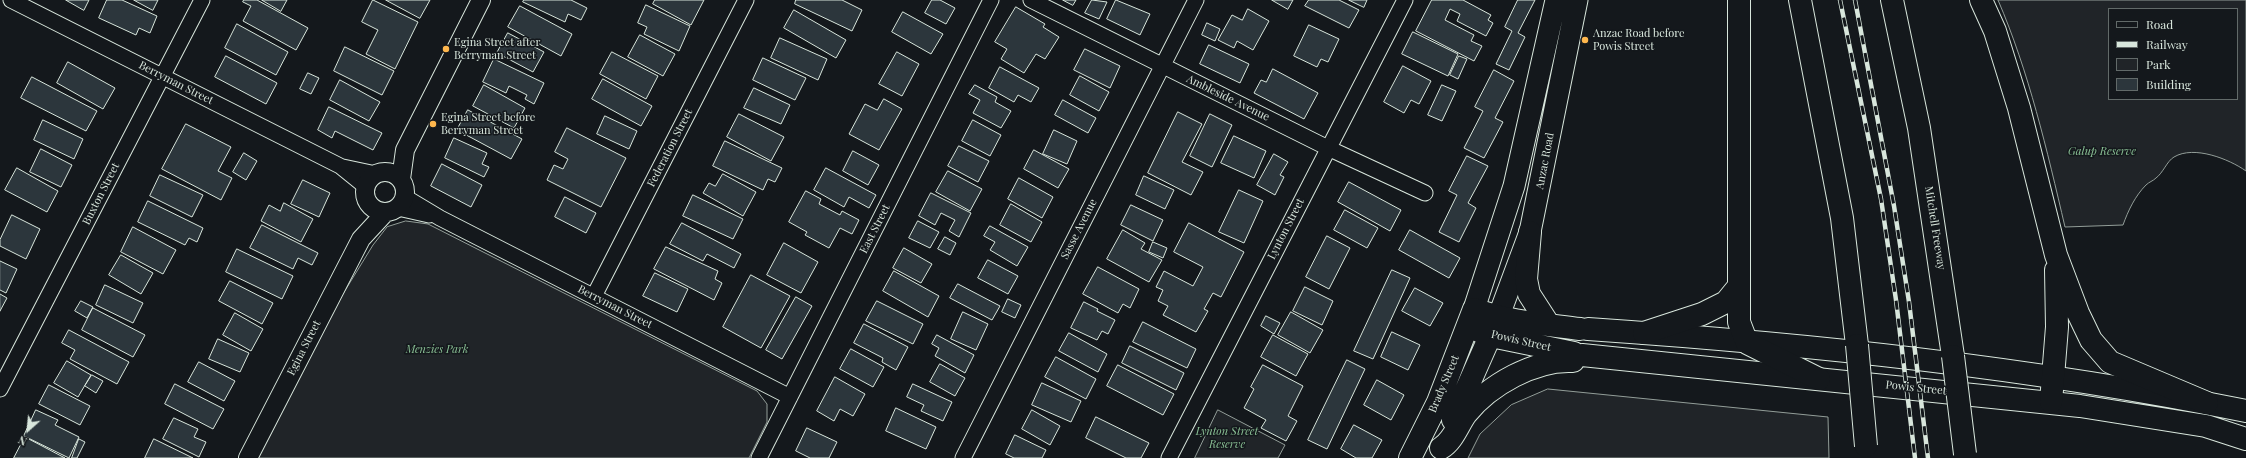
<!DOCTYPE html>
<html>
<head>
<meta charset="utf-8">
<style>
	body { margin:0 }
	#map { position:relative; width:2246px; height:458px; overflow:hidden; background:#14181c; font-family:"Playfair Display",serif }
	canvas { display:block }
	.legend { position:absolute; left:2108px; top:8px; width:130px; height:92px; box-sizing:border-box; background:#14181c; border:1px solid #626a69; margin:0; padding:5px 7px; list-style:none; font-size:12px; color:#d8e6dc }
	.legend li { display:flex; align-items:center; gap:8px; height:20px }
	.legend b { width:20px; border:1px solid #626a69 }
	.north { position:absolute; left:8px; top:410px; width:40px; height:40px; -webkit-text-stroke:3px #14181c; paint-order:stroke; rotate:207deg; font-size:11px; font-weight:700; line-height:16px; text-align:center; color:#d8e6dc }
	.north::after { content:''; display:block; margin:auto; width:14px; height:18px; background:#d8e6dc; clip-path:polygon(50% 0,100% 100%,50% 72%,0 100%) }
</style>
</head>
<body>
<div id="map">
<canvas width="2246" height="458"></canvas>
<ul class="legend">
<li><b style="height:5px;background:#14181c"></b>Road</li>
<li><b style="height:5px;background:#d8e6dc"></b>Railway</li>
<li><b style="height:11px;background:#202428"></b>Park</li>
<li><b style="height:11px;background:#2c363c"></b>Building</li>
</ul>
<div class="north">N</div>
</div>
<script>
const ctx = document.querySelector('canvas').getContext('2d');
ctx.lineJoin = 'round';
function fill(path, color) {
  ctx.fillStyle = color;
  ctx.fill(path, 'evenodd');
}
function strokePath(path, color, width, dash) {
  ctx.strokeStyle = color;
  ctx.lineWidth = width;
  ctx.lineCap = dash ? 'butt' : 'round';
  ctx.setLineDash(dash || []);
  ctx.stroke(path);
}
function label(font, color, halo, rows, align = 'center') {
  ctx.font = font + ' "Playfair Display",serif';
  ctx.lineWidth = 3;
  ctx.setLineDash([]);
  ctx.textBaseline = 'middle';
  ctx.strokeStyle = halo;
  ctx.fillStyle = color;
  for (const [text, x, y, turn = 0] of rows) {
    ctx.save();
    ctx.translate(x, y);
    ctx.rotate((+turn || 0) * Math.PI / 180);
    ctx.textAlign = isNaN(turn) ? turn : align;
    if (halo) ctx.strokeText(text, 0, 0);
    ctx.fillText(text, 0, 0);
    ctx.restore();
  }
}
const green = new Path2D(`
	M1998,0H2246V171C2229,159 2194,145 2174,157C2167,161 2163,173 2156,178C2153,181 2149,182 2146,185C2135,196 2128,211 2123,225L2065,227C2047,150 2029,72 1998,0ZM2109,9H2237V99H2109Z
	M406,221L428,224L757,391L767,404V422L749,458H258L330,315L373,245L387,227Z
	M1548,389L1828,417L1829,458H1468L1480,434L1511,405Z
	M1218,410L1285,445L1278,458H1195Z`);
fill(green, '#202428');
strokePath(green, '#939e99', 1);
const building = new Path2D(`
	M66,0H89L84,10Z
	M107,0H122L157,16L150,33L139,28L136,35L99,18Z
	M134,0H158L153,10Z
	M244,0H257L308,28L296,50L243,21L251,6L243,2Z
	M262,0H287L281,11Z
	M373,0L418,22L395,69L366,54L378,30L362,22Z
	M386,0H430L420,18Z
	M524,0H571L587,8L581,20L568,14L565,22L523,2Z
	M655,0H704L691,25L653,4Z
	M796,0H842L862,10L852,31L795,4Z
	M932,0H940L955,8L946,24L925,13Z
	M1063,0H1076L1073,5Z
	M1092,0L1107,2L1099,19L1085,13Z
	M1116,0L1150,14L1140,35L1107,19Z
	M1272,0H1293L1288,9Z
	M1309,0H1339L1359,10L1349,28L1305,6Z
	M1349,0H1367L1364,7Z
	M1432,0H1463L1491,15L1488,20L1493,23L1486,36L1457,21L1460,14L1450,9L1445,20L1474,35L1471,41L1482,46L1474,61L1416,31Z
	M1518,0H1535L1518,33L1525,37L1509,70L1496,64L1512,31L1505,27Z
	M646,5L690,26L679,51L644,34L647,27L638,23Z
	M520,6L572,34L561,56L508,27Z
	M1016,7L1045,24L1043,27L1059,37L1045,59L1036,54L1024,73L1001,59L1007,49L995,42Z
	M1248,9L1269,21L1253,50L1237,41L1234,48L1218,40L1232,15L1242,20Z
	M794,10L846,40L836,58L784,28Z
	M903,12L943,34L931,54L892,32Z
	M1207,23L1220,29L1215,41L1202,35Z
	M237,24L288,52L276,75L225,48Z
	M1309,25L1339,39L1328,62L1321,59L1317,67L1294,56Z
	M1413,32L1458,54L1448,76L1402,54Z
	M508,33L544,52L533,72L497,53Z
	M640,35L675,54L663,76L628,57Z
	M780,38L827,59L818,80L771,58Z
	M1209,45L1249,64L1240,83L1200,64Z
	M345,47L394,71L382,95L334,71Z
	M1085,49L1120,66L1110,88L1074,70Z
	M612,52L658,76L646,99L600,74Z
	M897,52L919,64L902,96L879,84Z
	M226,56L277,83L266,104L215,77Z
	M1459,56L1467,59L1458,79L1450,75Z
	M763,58L806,78L795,100L753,80Z
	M494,59L544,83L534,104L525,99L527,95L509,86L506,93L483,82Z
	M68,62L115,88L103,109L57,83Z
	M1403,66L1431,81L1419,104L1411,100L1404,113L1384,102Z
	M1000,67L1039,88L1031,102L1018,95L1014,102L989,88Z
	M1273,69L1318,93L1304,119L1254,93L1261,80L1266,82Z
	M1494,70L1514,81L1495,118L1503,122L1484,158L1464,148L1483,111L1475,107Z
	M308,73L319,78L311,94L300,89Z
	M1080,76L1109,92L1099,111L1070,95Z
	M32,77L97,111L86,131L21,98Z
	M603,79L652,106L641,126L592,99Z
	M340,80L380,102L369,121L330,100Z
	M484,85L525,108L514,128L473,106Z
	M975,85L997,97L995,102L1011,111L1001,128L973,113L980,100L969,94Z
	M1442,85L1456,91L1442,121L1428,115Z
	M754,88L790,105L781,124L744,108Z
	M884,99L902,109L879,150L849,134L865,104L877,110Z
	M1063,100L1096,118L1088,133L1055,115Z
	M329,107L382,133L373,150L335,131L332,138L318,130Z
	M468,110L522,139L511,159L457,130Z
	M1178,112L1202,124L1182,162L1203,172L1191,195L1148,173Z
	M739,114L784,137L771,161L727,137Z
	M1210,114L1232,125L1212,167L1190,156Z
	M605,116L637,131L629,149L597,134Z
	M43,120L83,139L74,159L34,140Z
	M973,120L1001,135L990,156L962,141Z
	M186,124L231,147L218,171L232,178L221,200L162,169Z
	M567,128L626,158L601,207L547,180L554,165L563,169L568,159L555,152Z
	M1054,130L1077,141L1067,164L1043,154Z
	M1234,136L1266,151L1254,178L1221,163Z
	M454,138L487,153L482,164L489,167L484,177L445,158Z
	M725,141L782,168L775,182L768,179L763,190L713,166Z
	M959,146L989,161L978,182L948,166Z
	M41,149L72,165L61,187L30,172Z
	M1034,150L1069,169L1058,188L1024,169Z
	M853,151L879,165L868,185L843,171Z
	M244,153L257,161L246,180L233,172Z
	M1274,154L1288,162L1280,175L1284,177L1275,195L1257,185Z
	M1467,156L1488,166L1468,203L1476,208L1459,242L1439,232L1457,195L1449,191Z
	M442,164L482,185L471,207L431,186Z
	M17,168L58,191L47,212L5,190Z
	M826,168L876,195L869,208L849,197L844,207L814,190Z
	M948,171L982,189L970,211L936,192Z
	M723,174L756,192L743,216L703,193L709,183L715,186Z
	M160,175L203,195L192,217L150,196Z
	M1144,176L1174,190L1165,209L1136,195Z
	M1019,178L1053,197L1042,218L1008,199Z
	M303,180L330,193L319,217L291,204Z
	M1349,182L1401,210L1390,231L1338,202Z
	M1239,190L1263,201L1244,243L1219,232Z
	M806,191L821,199L819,204L840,215L842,211L859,220L852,234L840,228L829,248L805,235L807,232L789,222Z
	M931,193L971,213L959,237L949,231L955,220L941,213L935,225L919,216Z
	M693,195L743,219L733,239L683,216Z
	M565,197L596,213L586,233L555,217Z
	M148,201L203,228L197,242L189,238L185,245L138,222Z
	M284,203L313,219L301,242L261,221L269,205L280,211Z
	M1011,204L1042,222L1031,242L1000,225Z
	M1131,205L1163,220L1153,241L1121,225Z
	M1345,210L1378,228L1367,248L1334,230Z
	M12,215L40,229L26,259L0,246V240Z
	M918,221L939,232L930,248L909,238Z
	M682,223L741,254L734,268L707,254L703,261L670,244Z
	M1189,223L1244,252L1221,297L1213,293L1204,309L1208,311L1196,332L1163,315L1168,306L1158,301L1163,290L1156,287L1164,271L1193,286L1203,267L1174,252Z
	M262,225L318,253L312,265L298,258L293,269L250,248Z
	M990,226L1028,247L1017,266L990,250L995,242L984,236Z
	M133,227L176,250L163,274L121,252Z
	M1123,230L1145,243L1141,249L1162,260L1149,282L1107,259Z
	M1410,230L1460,258L1449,278L1399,250Z
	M1327,236L1350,248L1329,289L1306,277Z
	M945,237L956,243L950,255L938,249Z
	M1153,242L1167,248L1163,258L1149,252Z
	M784,243L818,262L801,293L767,275Z
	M666,247L718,271L715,279L722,283L714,300L654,269Z
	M904,248L932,264L921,283L893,268Z
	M237,249L293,276L282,299L226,272Z
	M121,255L153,273L141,294L109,275Z
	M988,260L1018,276L1008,294L978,278Z
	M0,261L17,269L6,293L0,290Z
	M1098,267L1139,289L1130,308L1123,304L1118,313L1083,294Z
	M1392,270L1410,278L1373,359L1354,351Z
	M894,271L939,296L928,317L883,291Z
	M655,273L688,289L677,312L643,296Z
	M751,275L790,296L761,348L723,327Z
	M230,281L273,303L262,324L219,301Z
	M958,284L1000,306L992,320L950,298Z
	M105,285L143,303L133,323L96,305Z
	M1305,287L1333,301L1322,325L1293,311Z
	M1415,288L1443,303L1430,326L1402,311Z
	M0,294L7,298L0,311Z
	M796,297L812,306L782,359L766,350Z
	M1008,299L1021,305L1015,318L1002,312Z
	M81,301L93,307L87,318L75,311Z
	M877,301L923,324L913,344L866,321Z
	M1084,302L1098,309L1097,311L1115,320L1108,334L1102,331L1097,340L1071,328Z
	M93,308L145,335L133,357L82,330Z
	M963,312L988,324L976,350L951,339Z
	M1291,312L1323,330L1310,353L1278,335Z
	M235,313L263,329L251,351L223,335Z
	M1266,316L1280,323L1274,334L1261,326Z
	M1143,322L1196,349L1187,368L1133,342Z
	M864,324L908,347L896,370L882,362L883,358L854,343Z
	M69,330L129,362L117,384L70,359L75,350L62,343Z
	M1392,332L1420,345L1408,370L1381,357Z
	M1069,333L1107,354L1098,372L1059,351Z
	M937,335L974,355L965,373L935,356L939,348L932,344Z
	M1273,335L1308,354L1296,376L1261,357Z
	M218,339L249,353L240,372L209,359Z
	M1130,346L1184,373L1176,390L1122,363Z
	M851,349L884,367L873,387L840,369Z
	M1056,357L1096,379L1086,399L1045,377Z
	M1347,360L1365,369L1327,449L1308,440Z
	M67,361L91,375L78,397L54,383Z
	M199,362L235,381L224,401L188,382Z
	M940,364L965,378L955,396L930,382Z
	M1118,365L1174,394L1163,415L1107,386Z
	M1263,365L1303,386L1288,416L1297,421L1286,441L1261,428L1266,420L1244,408L1254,389L1251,387Z
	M92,375L103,381L96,393L85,386Z
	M835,377L865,394L853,416L840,409L834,421L817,411Z
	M1377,380L1404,395L1391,420L1364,405Z
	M1042,383L1081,401L1071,422L1032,405Z
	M175,384L224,409L213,429L165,404Z
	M913,384L952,402L943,421L921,411L924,405L907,397Z
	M49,385L90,406L80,425L39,404Z
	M896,408L936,427L926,449L886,431Z
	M36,410L58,420L55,425L79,437L69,458L24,436Z
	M1032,410L1060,426L1050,445L1022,429Z
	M1096,417L1149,443L1141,458H1126L1086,438Z
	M174,418L198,429L194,437L206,442L199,457L163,439Z
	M1354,425L1382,440L1372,458H1356L1341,449Z
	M807,428L837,442L829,458H810L796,451Z
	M1015,435L1046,450L1042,458H1014L1006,454Z
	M25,437L65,458H14Z
	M79,439L85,442L77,458H72Z
	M154,439L193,458H145Z`);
fill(building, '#2c363c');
strokePath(building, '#d8e6dc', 1);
const minor = new Path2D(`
	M11,0L340,166L366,187
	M1031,0L1328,148L1425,193
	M343,167L376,174
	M405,197L440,218L790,397
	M398,208L429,215
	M594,296L746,0
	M0,389L202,0
	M759,458L991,0
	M963,458L1196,0
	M1169,458L1405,0`);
const tertiary = new Path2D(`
	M365 192a20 20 0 1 1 40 0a20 20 0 1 1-40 0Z
	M401,179L405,150L481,0
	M248,458L361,239L385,213`);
const secondary = new Path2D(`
	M1474,309L1514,186L1556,0
	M1498,318L1530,232L1577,0`);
const primary = new Path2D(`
	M1530,232L1526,279L1529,294L1549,325
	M1588,329C1808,344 2029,367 2246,411
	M1479,331L1491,336L1574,353
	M1582,355L2080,406L2206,426L2246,439
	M1453,420L1498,318
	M1441,448C1453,441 1458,425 1466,414C1489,385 1535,359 1573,361
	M1410,458L1438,402L1474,309C1509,322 1543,324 1580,329`);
const motorway = new Path2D(`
	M1739,0V322L1747,343L1819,379
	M1800,0L1842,218L1857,345
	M1892,0L1919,128L1953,356
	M1981,0L1995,31L2019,108L2056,255L2078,313L2091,340L2110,362L2207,403
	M1644,333L1702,314L1726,302L1739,286
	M2051,402L2057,327L2056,270`);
strokePath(minor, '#d8e6dc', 17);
strokePath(tertiary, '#d8e6dc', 20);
strokePath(secondary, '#d8e6dc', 23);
strokePath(primary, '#d8e6dc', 24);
strokePath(motorway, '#d8e6dc', 24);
strokePath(minor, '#14181c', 15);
strokePath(tertiary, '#14181c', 18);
strokePath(secondary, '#14181c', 21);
strokePath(primary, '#14181c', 22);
strokePath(motorway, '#14181c', 22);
const rail = new Path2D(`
	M1840,0L1881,199L1896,300L1915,458
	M1855,0L1894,206L1909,302L1928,458`);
strokePath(rail, '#d8e6dc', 4.5);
strokePath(rail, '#14181c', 3, [9]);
const motorwayBridge = new Path2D(`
	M1857,345L1866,446
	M1953,356L1965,454`);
strokePath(motorwayBridge, '#d8e6dc', 24, []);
strokePath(motorwayBridge, '#14181c', 22);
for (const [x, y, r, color] of [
	[1585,40,4,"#ffb74d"],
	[446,49,4,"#ffb74d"],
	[433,124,4,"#ffb74d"]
]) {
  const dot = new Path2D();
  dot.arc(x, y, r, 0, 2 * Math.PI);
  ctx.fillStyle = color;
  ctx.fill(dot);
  strokePath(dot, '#14181c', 1.5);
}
label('11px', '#d8e6dc', '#14181c', [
	["Anzac Road before",1593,34],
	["Powis Street",1593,47],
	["Egina Street after",454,43],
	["Berryman Street",454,56],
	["Egina Street before",441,118],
	["Berryman Street",441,131]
], 'left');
label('11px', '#d8e6dc', '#14181c', [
	["Berryman Street",176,83,27],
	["Ambleside Avenue",1228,98,26],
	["Federation Street",670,148,-63],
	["Anzac Road",1545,161,-79],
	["Buxton Street",101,194,-63],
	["Mitchell Freeway",1935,228,81],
	["East Street",875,229,-63],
	["Sasse Avenue",1079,229,-63],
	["Lynton Street",1286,229,-63],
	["Berryman Street",615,307,27],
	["Powis Street",1521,341,13],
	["Egina Street",304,348,-63],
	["Brady Street",1444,384,-67],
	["Powis Street",1916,388,6]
]);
label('italic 11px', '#8ac095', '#14181c', [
	["Galup Reserve",2102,152],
	["Menzies Park",437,350],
	["Lynton Street",1227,432],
	["Reserve",1227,445]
]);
</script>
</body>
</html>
